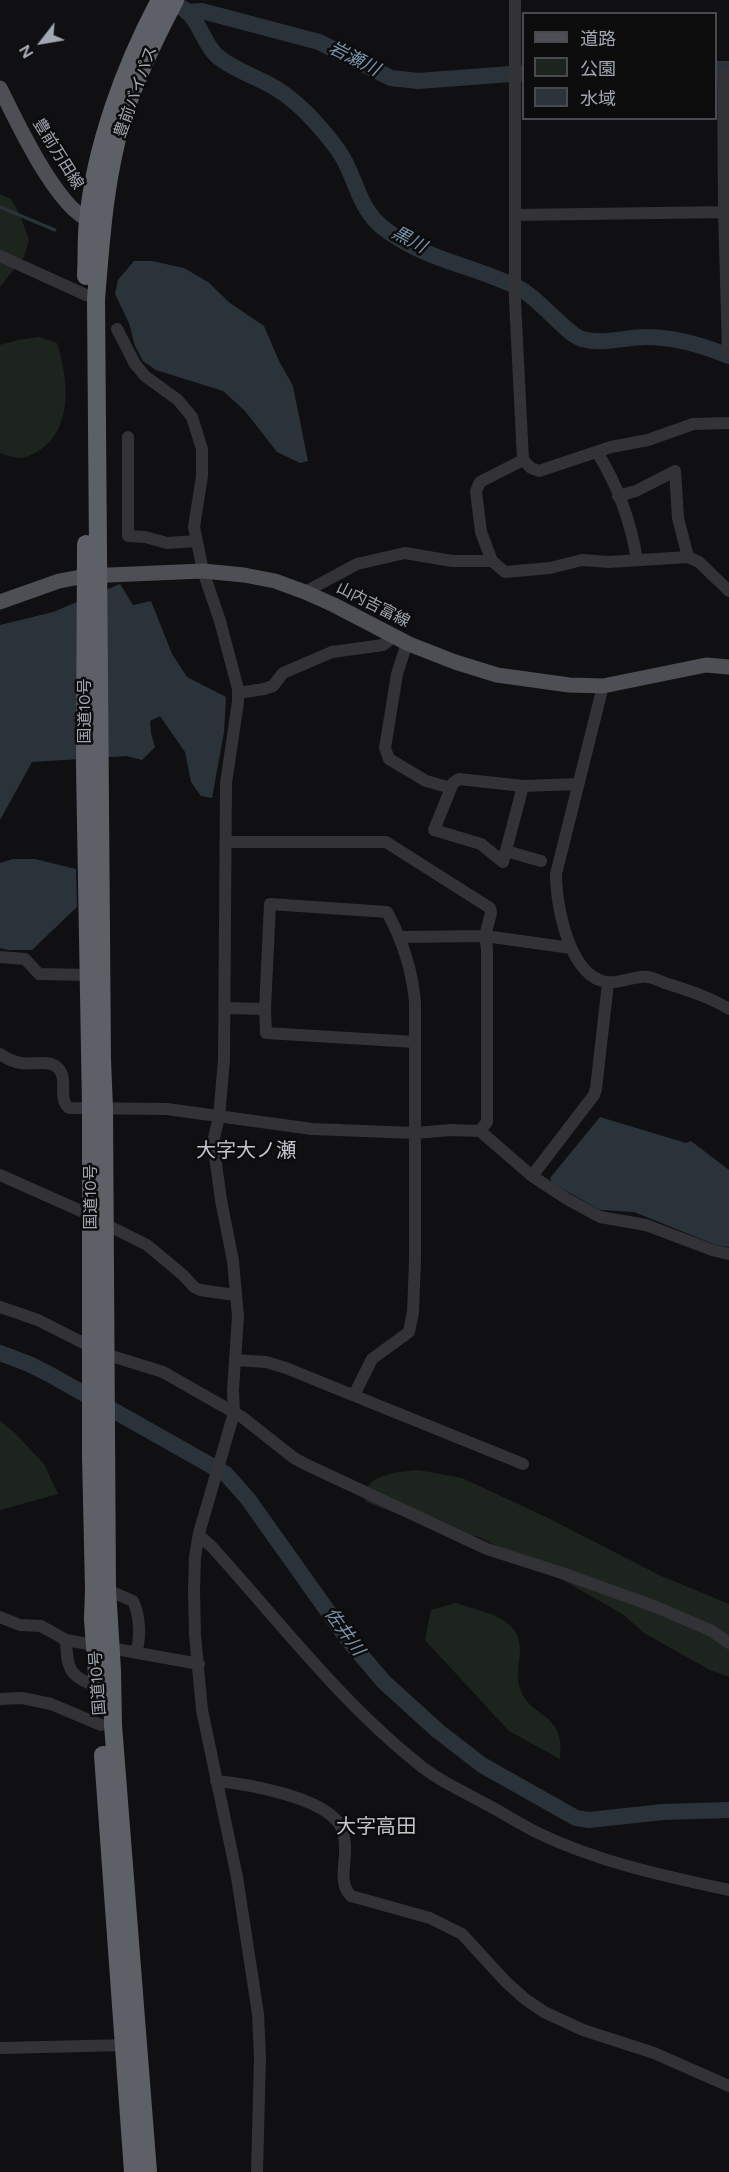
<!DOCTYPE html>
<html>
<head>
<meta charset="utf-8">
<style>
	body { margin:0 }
	#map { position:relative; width:729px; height:2172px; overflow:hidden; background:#101012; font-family:Figtree,"Noto Sans JP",sans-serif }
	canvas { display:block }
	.legend { position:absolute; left:522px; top:12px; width:195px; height:108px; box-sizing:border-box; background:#0c0c0d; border:2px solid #484a4f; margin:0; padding:8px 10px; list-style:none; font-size:18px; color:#a2a7b2 }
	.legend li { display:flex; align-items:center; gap:12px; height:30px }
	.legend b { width:30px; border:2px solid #484a4f }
	.north { position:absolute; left:12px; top:12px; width:60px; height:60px; -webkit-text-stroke:4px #0c0c0d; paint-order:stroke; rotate:239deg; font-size:16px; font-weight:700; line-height:24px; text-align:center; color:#a2a7b2 }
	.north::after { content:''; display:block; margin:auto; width:21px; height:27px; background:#a2a7b2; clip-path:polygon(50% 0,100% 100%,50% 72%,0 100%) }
</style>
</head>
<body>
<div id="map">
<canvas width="729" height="2172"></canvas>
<ul class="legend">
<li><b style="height:8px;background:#4e4f55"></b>道路</li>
<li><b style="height:16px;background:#1d241e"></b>公園</li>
<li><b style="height:16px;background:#2b333a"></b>水域</li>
</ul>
<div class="north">N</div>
</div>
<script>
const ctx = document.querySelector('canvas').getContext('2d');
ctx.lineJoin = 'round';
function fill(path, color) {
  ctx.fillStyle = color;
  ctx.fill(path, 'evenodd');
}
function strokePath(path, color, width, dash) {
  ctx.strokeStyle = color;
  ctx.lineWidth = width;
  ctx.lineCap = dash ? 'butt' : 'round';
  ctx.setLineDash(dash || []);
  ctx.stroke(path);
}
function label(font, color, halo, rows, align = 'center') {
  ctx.font = font + ' Figtree,"Noto Sans JP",sans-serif';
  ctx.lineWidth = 5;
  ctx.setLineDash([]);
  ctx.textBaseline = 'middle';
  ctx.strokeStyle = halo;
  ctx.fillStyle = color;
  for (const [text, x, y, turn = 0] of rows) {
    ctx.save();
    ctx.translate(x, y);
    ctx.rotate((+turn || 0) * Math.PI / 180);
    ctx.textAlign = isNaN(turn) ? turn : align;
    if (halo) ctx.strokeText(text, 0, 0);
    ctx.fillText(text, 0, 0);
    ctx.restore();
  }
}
fill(new Path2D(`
	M0,194L11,199L20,215L29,240L24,257L0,287Z
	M39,337L57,343C68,378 74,427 40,450C34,454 26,458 18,458C12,457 6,455 0,453V345L18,340Z
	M0,1421L15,1433L44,1464L58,1494L0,1510Z
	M418,1470L462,1478L548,1518L661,1576L729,1604V1677L710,1670L644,1633L624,1615L549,1572L479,1537L395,1513L366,1502L362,1494C373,1473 397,1472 418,1470Z
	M456,1603C473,1609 497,1613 511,1626C529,1644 513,1668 520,1688C530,1720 566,1710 560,1759L509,1731L425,1640L431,1610Z`), '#1d241e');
fill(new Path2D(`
	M134,261H152L184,268L208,282L230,303L264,326L279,361L293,386L308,461L300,463L277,452L245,411L223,391L156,370L143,361L135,346L129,323L115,294L118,280Z
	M120,584L133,605L151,601L172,654L187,677L226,697L224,732L212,798L201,796L191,782L185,752L160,716L150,721L151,733L155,747L142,760L127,756L32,762L0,820V625L53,612Z
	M13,859H35L76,869L77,907L32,950H8L0,948V863Z
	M600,1117L686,1143L691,1141L729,1170V1247L716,1245L634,1212L600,1210L552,1183L550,1178Z`), '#2b333a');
strokePath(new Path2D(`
	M0,207L55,230`), '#2b333a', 3);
strokePath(new Path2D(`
	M167,0C173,3 181,7 187,11C200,23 204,44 217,56C235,71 258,77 277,89C301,104 321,127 338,150C357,176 356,208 386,230C425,260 476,266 519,288C540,299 566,334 582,339C603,345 625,337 646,337C675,337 702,345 729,356
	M187,12L202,11L319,42L391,78L418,81L524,73
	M716,69H729
	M0,1353L29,1364L49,1374L226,1474L248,1499L349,1641L384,1682L438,1731L482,1765L576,1818L589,1820L663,1812L729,1810`), '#2b333a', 16);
strokePath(new Path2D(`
	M515,0V300L523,460L480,482L476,491L481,532L492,561L505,572L550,568L582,560L609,562L688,557L699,562L729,591
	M723,74L724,212L728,350
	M515,215L729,212
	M0,256L86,295
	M117,329L135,364L145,376L178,400L192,417L202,449V476L194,527L203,571L220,621L238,689V702L226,783L224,1060L219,1117L213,1142L221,1200L233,1261L238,1316L233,1390L234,1413L199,1533L195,1557L194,1590L195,1635L202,1710L237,1877L258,2014L260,2057L257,2172
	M128,437V536L145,537L167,543L197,541
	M597,452C617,484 631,523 637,560
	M523,460L531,468L539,471L611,447L648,440L693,424L729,423
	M618,496L636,491L675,471L678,518L688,557
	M305,592L357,564L405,553L452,561H492
	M407,643L397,674L385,748L389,759L426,781L451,788
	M603,686L556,874C556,905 569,977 607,982C620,984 635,975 648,977C654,978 660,981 665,983C687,990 710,997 729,1009
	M238,693L264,689L273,686L283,673L332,652L383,645L394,636
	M523,786L503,862L481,844L434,830L453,783L459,779L523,786L578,784
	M226,842H386L490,908L491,913L485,936L487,949V1122L480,1131
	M506,851L541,861
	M401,937L485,936L571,948
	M0,957L25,959L39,974L89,975
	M224,1008L265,1009L270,904L387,912C403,941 412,969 415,1002V1261L413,1312L409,1332L372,1359L354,1395
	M265,1009L266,1033L415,1042
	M0,1054C7,1059 13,1062 21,1063C33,1065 49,1059 58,1068C69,1079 57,1098 69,1108L167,1109L312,1129L415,1133L451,1130L480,1131L532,1176L567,1199L600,1217L646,1225L712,1250L729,1254
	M0,1175L81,1211
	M532,1176L594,1095L596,1089L608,983
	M113,1228L147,1245L183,1275L194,1287L200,1290L235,1295
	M0,1307L38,1320L105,1354L163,1372L242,1417L294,1458L305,1464L487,1549L562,1573L656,1607L712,1631L729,1643
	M235,1360L266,1362L286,1368L523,1464
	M199,1535L213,1548C278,1620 340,1701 416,1762C437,1780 462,1791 486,1804C503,1813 520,1824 538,1833C598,1862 664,1876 729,1890
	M107,1590L133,1601C140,1616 141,1637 136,1653
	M0,1617L20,1625L41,1626L66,1640L199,1664
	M66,1640C67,1670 70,1678 100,1687
	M0,1699L22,1698L51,1704L101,1725
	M216,1781C247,1784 323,1797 340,1825C344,1832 345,1840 345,1848C346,1864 338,1883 351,1896L430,1918L462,1934L506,1982L525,1999L544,2012L583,2030L654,2053L729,2086
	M0,2048L129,2045`), '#323237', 12);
strokePath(new Path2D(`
	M0,88C15,118 61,219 96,222
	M0,602L59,581L86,576L203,571L244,575L275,581L305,592L334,605L409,644L455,662L497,675L569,685L603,686L706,665L729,667`), '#4e4f55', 15);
strokePath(new Path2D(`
	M86,276C87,258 86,239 88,221C95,147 125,65 160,0
	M86,544L85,766L91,1108V1456L94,1589L93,1619
	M109,1621L107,1590L104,1109L102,1059L96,299C101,238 105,176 123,117C136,77 155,38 175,0
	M112,1671L113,1725L148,2172
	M103,1755L133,2172`), '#5e6067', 18);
strokePath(new Path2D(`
	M93,1619L97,1674
	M109,1621L112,1671`), '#5e6067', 18);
label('16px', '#a2a7b2', '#0c0c0d', [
	["豊前バイパス",136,92,-70],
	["豊前万田線",58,154,58],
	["山内吉富線",373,605,27],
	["国道10号",85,711,-90],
	["国道10号",91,1197,-90],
	["国道10号",98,1683,-94]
]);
label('italic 18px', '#7a94ac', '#0c0c0d', [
	["岩瀬川",354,59,27],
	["黒川",409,240,28],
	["佐井川",344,1632,54]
]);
label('20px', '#c3c6ce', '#0c0c0d', [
	["大字大ノ瀬",246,1151],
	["大字高田",376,1827]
]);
</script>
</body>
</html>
